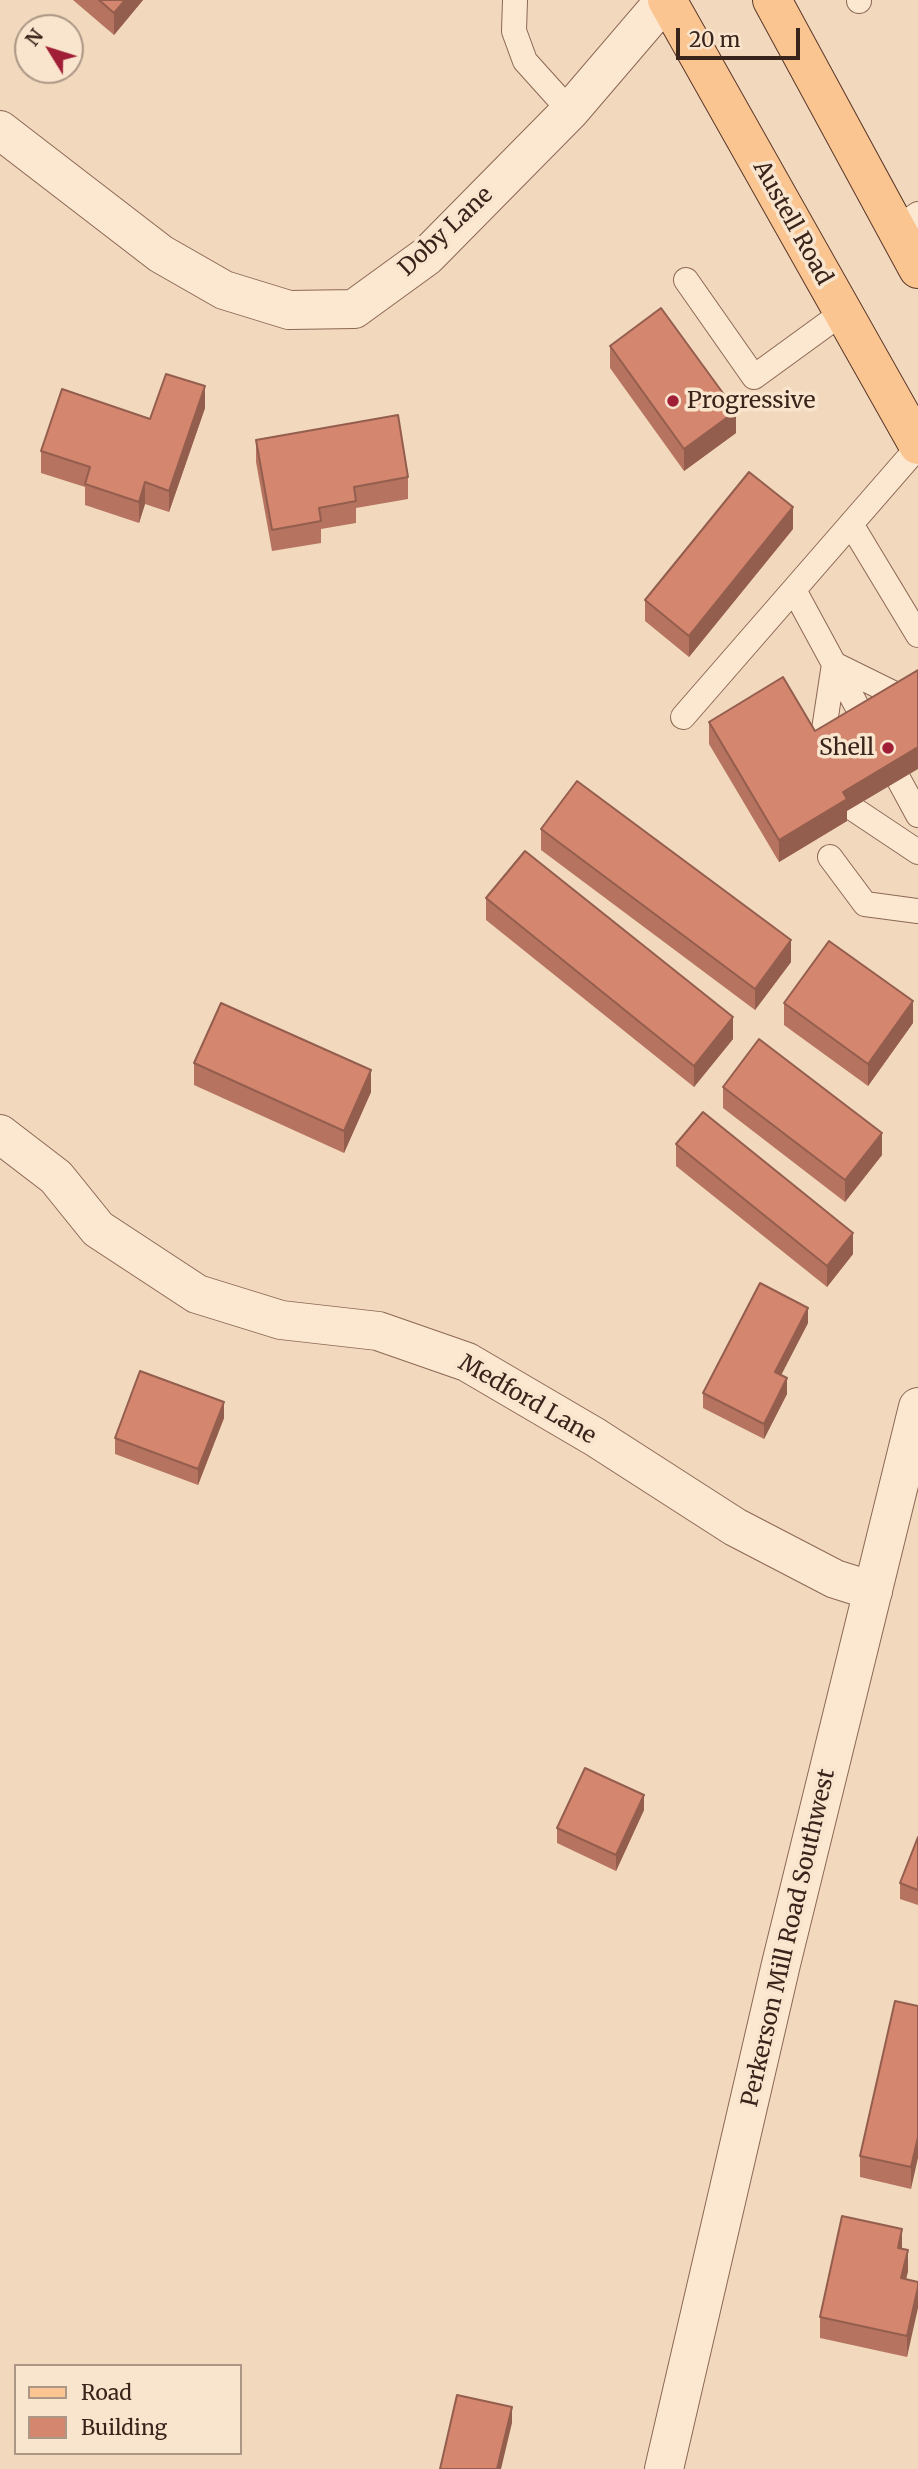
<!DOCTYPE html>
<html>
<head>
<meta charset="utf-8">
<style>
	body { margin:0 }
	#map { position:relative; width:918px; height:2469px; overflow:hidden; background:#f2d8bd; font-family:Merriweather,serif }
	canvas { display:block }
	.legend { position:absolute; left:14px; top:2364px; width:228px; height:91px; box-sizing:border-box; background:#f9e4cd; border:2px solid #ac9786; margin:0; padding:9px 12px; list-style:none; font-size:21px; color:#39241b }
	.legend li { display:flex; align-items:center; gap:14px; height:35px }
	.legend b { width:35px; border:2px solid #ac9786 }
	.north { position:absolute; left:14px; top:14px; width:70px; height:70px; box-sizing:border-box; background:#f9e4cd; border:2px solid #ac9786; border-radius:50%; rotate:308deg; font-size:19px; font-weight:700; line-height:28px; text-align:center; color:#39241b }
	.north::after { content:''; display:block; margin:auto; width:24px; height:32px; background:#a11e37; clip-path:polygon(50% 0,100% 100%,50% 72%,0 100%) }
	.scale { position:absolute; left:676px; top:28px; width:124px; height:32px; box-sizing:border-box; border:4px solid #39241b; border-top:0; padding-left:9px; font-size:21px; line-height:24px; white-space:nowrap; color:#39241b; -webkit-text-stroke:5px #f9e4cd; paint-order:stroke }
</style>
</head>
<body>
<div id="map">
<canvas width="918" height="2469"></canvas>
<ul class="legend">
<li><b style="height:9px;background:#fac590"></b>Road</li>
<li><b style="height:19px;background:#d4866f"></b>Building</li>
</ul>
<div class="north">N</div>
<div class="scale">20 m</div>
</div>
<script>
const ctx = document.querySelector('canvas').getContext('2d');
ctx.lineJoin = 'round';
function strokePath(path, color, width, dash) {
  ctx.strokeStyle = color;
  ctx.lineWidth = width;
  ctx.lineCap = dash ? 'butt' : 'round';
  ctx.setLineDash(dash || []);
  ctx.stroke(path);
}
function fill(path, color) {
  ctx.fillStyle = color;
  ctx.fill(path, 'evenodd');
}
function label(font, color, halo, rows, align = 'center') {
  ctx.font = font + ' Merriweather,serif';
  ctx.lineWidth = 7;
  ctx.setLineDash([]);
  ctx.textBaseline = 'middle';
  ctx.strokeStyle = halo;
  ctx.fillStyle = color;
  for (const [text, x, y, turn = 0] of rows) {
    ctx.save();
    ctx.translate(x, y);
    ctx.rotate((+turn || 0) * Math.PI / 180);
    ctx.textAlign = isNaN(turn) ? turn : align;
    if (halo) ctx.strokeText(text, 0, 0);
    ctx.fillText(text, 0, 0);
    ctx.restore();
  }
}
const service = new Path2D(`
	M515,0L514,31L525,61L570,111
	M859,0V1
	M896,229L918,214
	M686,280L754,377L842,313
	M851,524L918,635
	M794,590L866,723
	M683,717L918,447
	M821,749L834,664L905,699
	M899,780L918,815
	M852,808L918,852
	M830,857L865,904L918,911`);
const minor = new Path2D(`
	M0,130L161,254L224,290L289,310L354,309L427,256L570,111L665,0
	M0,1134L56,1177L98,1229L197,1294L281,1320L378,1331L467,1362L595,1437L735,1527L835,1579L873,1591`);
const tertiary = new Path2D(`
	M664,2469L781,1964L918,1407`);
const primary = new Path2D(`
	M667,0L918,445
	M772,0L918,269`);
strokePath(service, '#8c6854', 26);
strokePath(minor, '#8c6854', 40);
strokePath(tertiary, '#8c6854', 40);
strokePath(primary, '#593729', 40);
strokePath(service, '#fce7d1', 24);
strokePath(minor, '#fce7d1', 38);
strokePath(tertiary, '#fce7d1', 38);
strokePath(primary, '#fac590', 38);
fill(new Path2D(`
	M73,0H143L114,35Z
	M610,346L736,433L684,471L610,368Z
	M205,408L169,512L145,504L139,523L85,505V487L41,473V451L150,419Z
	M256,440L408,477V499L356,508V523L321,529V543L272,551L256,462Z
	M793,529L689,657L645,621V600Z
	M709,722L847,811V821L779,862L709,744Z
	M541,829L791,962L755,1010L541,850Z
	M486,898L733,1039L694,1087L486,920Z
	M784,1003L913,1023L868,1086L784,1025Z
	M194,1063L371,1092L344,1153L194,1085Z
	M723,1087L882,1155L845,1202L723,1108Z
	M676,1144L853,1254L827,1287L676,1166Z
	M808,1323L781,1375L787,1394L764,1439L703,1408V1393Z
	M224,1418L198,1485L115,1454V1438Z
	M644,1810L616,1871L557,1843V1828Z
	M918,1837V1905L900,1899V1883Z
	M918,2006L911,2189L860,2177V2156Z
	M902,2249L908,2271L906,2279L918,2282L907,2357L820,2338V2317Z`), '#b6735f');
fill(new Path2D(`
	M125,0H143L114,35V13Z
	M205,386V408L169,512V491Z
	M736,411V433L684,471V449Z
	M145,482V504L139,523V502Z
	M793,507V529L689,657V636Z
	M918,747V769L847,811V821L779,862V840L843,792Z
	M791,940V962L755,1010V989Z
	M913,1001V1023L868,1086V1064Z
	M733,1017V1039L694,1087V1066Z
	M371,1070V1092L344,1153V1131Z
	M882,1133V1155L845,1202V1180Z
	M853,1233V1254L827,1287V1266Z
	M808,1308V1323L775,1387V1372Z
	M787,1378V1394L764,1439V1424Z
	M224,1402V1418L198,1485V1469Z
	M644,1795V1810L616,1871V1855Z
	M918,2137V2158L911,2189V2167Z
	M902,2229V2250L898,2248Z
	M908,2250V2271L901,2300V2278Z
	M918,2287V2308L907,2357V2336Z
	M512,2407V2423L501,2469H497Z`), '#945e4e');
const building = new Path2D(`
	M99,0H125L114,13Z
	M661,308L736,411L684,449L610,346Z
	M166,374L205,386L169,491L145,482L139,502L85,484L90,467L41,451L62,389L150,419Z
	M398,415L408,477L354,487L356,501L319,508L321,521L272,530L256,440Z
	M749,472L793,507L689,636L645,600Z
	M918,670V747L843,792L847,799L779,840L709,722L783,677L815,731Z
	M577,781L791,940L755,989L541,829Z
	M525,851L733,1017L694,1066L486,898Z
	M829,941L913,1001L868,1064L784,1003Z
	M221,1003L371,1070L344,1131L194,1063Z
	M759,1039L882,1133L845,1180L723,1087Z
	M703,1112L853,1233L827,1266L676,1144Z
	M760,1283L808,1308L775,1372L787,1378L764,1424L703,1393Z
	M140,1371L224,1402L198,1469L115,1438Z
	M585,1768L644,1795L616,1855L557,1828Z
	M918,1837V1890L900,1883Z
	M895,2001L918,2006V2137L911,2167L860,2156Z
	M842,2216L902,2229L898,2248L908,2250L901,2278L918,2282V2287L907,2336L820,2317Z
	M457,2395L512,2407L497,2469H440Z`);
fill(building, '#d4866f');
strokePath(building, '#945e4e', 2);
for (const [x, y, r, color] of [
	[673,401,7,"#a11e37"],
	[888,748,7,"#a11e37"]
]) {
  const dot = new Path2D();
  dot.arc(x, y, r, 0, 2 * Math.PI);
  ctx.fillStyle = color;
  ctx.fill(dot);
  strokePath(dot, '#f9e4cd', 2.5);
}
label('23px', '#39241b', '#f9e4cd', [
	["Austell Road",792,223,61],
	["Doby Lane",446,232,-43],
	["Medford Lane",527,1400,30],
	["Perkerson Mill Road Southwest",789,1938,-77]
]);
label('23px', '#39241b', '#f9e4cd', [
	["Progressive",687,401],
	["Shell",874,748,"right"]
], 'left');
</script>
</body>
</html>
